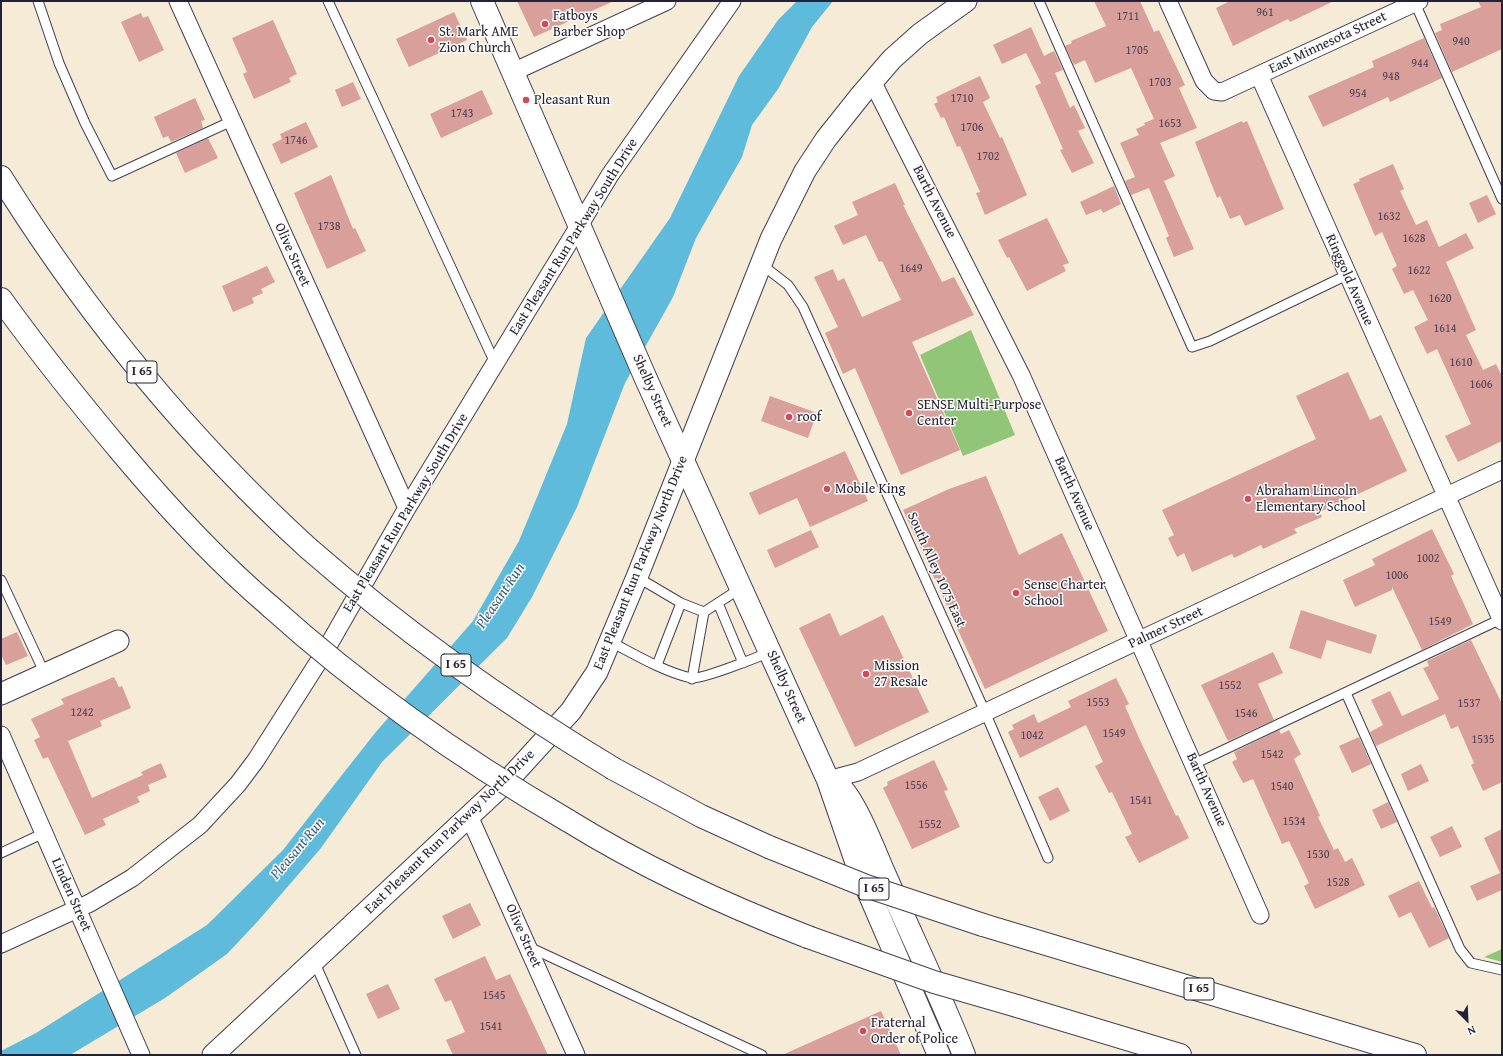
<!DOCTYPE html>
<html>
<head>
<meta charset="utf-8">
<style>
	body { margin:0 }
	#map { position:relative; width:1503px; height:1056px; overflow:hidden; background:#f5ebd7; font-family:"Gentium Book Plus",serif }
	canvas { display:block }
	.frame { position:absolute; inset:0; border:2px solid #22223b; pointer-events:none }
	.north { position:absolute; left:1447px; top:1000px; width:40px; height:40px; -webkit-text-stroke:3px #fdfcf7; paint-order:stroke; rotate:156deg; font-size:11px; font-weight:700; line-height:16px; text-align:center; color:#22223b }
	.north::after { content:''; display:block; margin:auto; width:14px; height:18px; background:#22223b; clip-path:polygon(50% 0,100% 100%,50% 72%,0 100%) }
</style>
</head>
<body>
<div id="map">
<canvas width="1503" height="1056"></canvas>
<div class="frame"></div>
<div class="north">N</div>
</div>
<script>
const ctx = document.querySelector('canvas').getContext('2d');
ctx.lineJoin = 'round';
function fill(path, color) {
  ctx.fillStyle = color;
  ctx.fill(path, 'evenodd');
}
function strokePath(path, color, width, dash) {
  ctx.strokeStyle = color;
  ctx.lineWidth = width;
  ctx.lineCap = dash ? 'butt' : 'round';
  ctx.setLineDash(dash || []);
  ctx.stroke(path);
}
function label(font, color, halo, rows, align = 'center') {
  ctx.font = font + ' "Gentium Book Plus",serif';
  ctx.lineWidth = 3;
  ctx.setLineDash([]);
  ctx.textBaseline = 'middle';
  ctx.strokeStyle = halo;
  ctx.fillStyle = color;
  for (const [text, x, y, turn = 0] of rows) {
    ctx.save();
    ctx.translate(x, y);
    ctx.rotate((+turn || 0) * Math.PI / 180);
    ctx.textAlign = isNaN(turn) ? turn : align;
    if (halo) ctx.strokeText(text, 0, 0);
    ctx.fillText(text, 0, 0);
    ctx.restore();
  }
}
fill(new Path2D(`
	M971,330L1015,435L963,456L920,355Z
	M1502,949V962L1484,957Z`), '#91c678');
fill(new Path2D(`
	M797,1H833L812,27L778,89L752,125L742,157L696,238L673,297L625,383L577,507L532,597L507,638L382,762L321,848L258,921L227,954L165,998L70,1055H1V1051L36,1033L207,925L283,850L375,733L473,621L519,541L567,424L586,338L670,218L739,76L778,20Z`), '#5ebbdc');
fill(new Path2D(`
	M517,1H614L534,37Z
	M1094,1H1140L1154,32L1159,30L1185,85L1179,88L1197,128L1160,143L1175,176L1164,181L1194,249L1174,257L1166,238L1169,236L1149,188L1131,195L1125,181L1135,177L1120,143L1139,135L1136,129L1145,125L1144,123L1154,119L1131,68L1095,83L1085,60L1074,65L1065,46L1072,43L1071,41L1106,26Z
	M1230,1H1334L1290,22L1288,19L1233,46L1216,8Z
	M1478,1H1502V49L1452,72L1435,33L1442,30L1440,24L1481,7Z
	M454,12L467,40L409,67L396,39Z
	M141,13L143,18L148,16L164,50L139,62L121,22Z
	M273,20L297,74L289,78L291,82L254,99L243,74L247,72L232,38Z
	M1031,27L1044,56L1054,51L1063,70L1055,73L1070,108L1074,105L1085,128L1078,131L1094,163L1072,173L1060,150L1063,149L1035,86L1041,83L1026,53L1002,64L993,45Z
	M1424,38L1442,78L1390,102L1388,97L1323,127L1308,96L1374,67L1372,61Z
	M980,76L990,98L983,102L1000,138L1002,137L1027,195L985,215L976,193L980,192L960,146L957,147L944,117L941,118L934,104L938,102L936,97Z
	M353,82L361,99L342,107L335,90Z
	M482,90L493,114L441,138L430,114Z
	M195,98L205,120L201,121L203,128L171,142L168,136L163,138L154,117Z
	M1242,121L1243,123L1247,121L1284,209L1245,226L1240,215L1230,219L1220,196L1217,198L1195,142Z
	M306,122L318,147L281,164L272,144L282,139L280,134Z
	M208,138L218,158L185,173L176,153Z
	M1393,164L1404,189L1400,191L1416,225L1427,220L1439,247L1466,233L1474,248L1446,262L1476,330L1466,335L1483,370L1496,364L1502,376V441L1458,462L1445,436L1471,424L1437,349L1427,354L1414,327L1428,320L1413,290L1404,294L1392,269L1397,266L1382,232L1375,236L1353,184L1360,181L1359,179Z
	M331,175L353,229L355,228L366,251L327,269L294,193Z
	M895,183L905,205H903L942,282L954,277L974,315L912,342L960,450L901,475L855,368L843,374L825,333L838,327L814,277L833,269L838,281L844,278L862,317L901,300L882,261L879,262L866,235L843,245L834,226L858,215L852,202Z
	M1114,186L1121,204L1103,213L1101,209L1086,215L1080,202Z
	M1487,195L1496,214L1478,223L1469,203Z
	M1047,218L1069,263L1063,265L1066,271L1027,291L1009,257L1007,258L998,240Z
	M267,266L275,282L261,289L263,293L252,298L254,303L233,312L222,286Z
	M1348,372L1370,420L1381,415L1407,471L1320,512L1322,517L1294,529L1297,533L1263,549L1261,545L1234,558L1232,554L1192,572L1184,553L1177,557L1168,538L1174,535L1162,510L1316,439L1296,396Z
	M770,396L817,413L808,438L761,421Z
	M845,451L868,501L810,527L797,498L759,515L749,493Z
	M986,476L1019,555L1062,533L1108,631L985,689L903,510L949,489Z
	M1432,529L1454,574L1451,576L1473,624L1422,650L1392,587V590L1355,607L1343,580L1375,565L1372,559Z
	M811,530L819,547L775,568L767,550Z
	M1301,610L1377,635L1371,654L1327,640L1321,659L1289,648Z
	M830,613L840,636L883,615L929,712L855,747L799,628Z
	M17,632L28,656L6,665L1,654V639Z
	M1471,640L1502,704V782L1483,791L1471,765L1474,763L1458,726L1451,729L1445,714L1376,746L1370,732L1383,725L1371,700L1390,691L1402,716L1439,699L1423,668L1429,666L1427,661Z
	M1273,652L1283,673L1258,684L1274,720L1228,741L1201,685Z
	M114,677L119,687L122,686L131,708L100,721L102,726L68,741L92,798L143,775L141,772L161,763L167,777L148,785L150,791L137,797L140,802L103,819L106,825L85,835L48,757L43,759L34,740L40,737L31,719L64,704L61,699Z
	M1116,678L1129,704L1125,706L1139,738L1176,816L1178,815L1189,838L1139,863L1125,837L1132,834L1112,792L1109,793L1095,766L1103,762L1086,725L1020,758L1008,732L1014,729L1012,725L1034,714L1038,723L1071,707L1068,701Z
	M1279,730L1281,734L1289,730L1301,754L1294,759L1320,816L1318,817L1334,850L1338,848L1345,862L1352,858L1365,885L1315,909L1304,886L1309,883L1289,841L1282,844L1253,779L1243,783L1232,762L1237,759L1234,752Z
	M1359,737L1371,764L1352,773L1339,746Z
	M934,760L948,790L944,791L960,827L912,849L883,788L888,785L887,782Z
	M1421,764L1429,781L1408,791L1401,774Z
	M1058,787L1070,811L1050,821L1038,797Z
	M1388,802L1397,822L1381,829L1372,810Z
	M1452,826L1462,847L1440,857L1430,837Z
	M1502,829V890L1477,901L1470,886L1500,873L1484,838Z
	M1419,881L1432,908L1434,907L1449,938L1429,948L1411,912L1399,918L1388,896Z
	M470,903L481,925L453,939L442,916Z
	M485,956L496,980L510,974L548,1055H453L446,1040L465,1032L451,1000L445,1002L434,979Z
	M388,984L400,1009L378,1019L366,994Z
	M881,1011L901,1055H782Z`), '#d99f9a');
const service = new Path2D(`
	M38,1L59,63L85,123L112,176L232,121
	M328,1L495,363
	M1039,1L1192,347L1210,341L1347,275
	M1415,3L1502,199
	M761,264L788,285L803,307L985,712L1048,858
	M637,577L681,603L704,612L741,588
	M1,580L45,674
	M718,603L743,663
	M609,641C634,654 664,672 691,678C701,680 758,657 770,652
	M657,665L681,603
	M692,679L704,612
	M1346,693L1460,949L1471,963L1502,970
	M1194,764L1501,619
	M1,853L44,833
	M529,947L762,1055
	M314,961L356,1055`);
const minor = new Path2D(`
	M178,1L407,508
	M1168,1L1204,81L1214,91L1222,92L1419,1
	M513,72L667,1
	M1259,75L1502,621
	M872,81L1021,375L1260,915
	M1,735L141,1055
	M828,780L858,772L1502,470
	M469,816L576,1055
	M1,944L90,903L132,878L200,825L238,784L256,760L324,653L407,508L610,175L732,1`);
const tertiary = new Path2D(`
	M1,694L118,641
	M213,1055L510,778L571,711L597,672L637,577L771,239L805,171L826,139L861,95L892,59L920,34L966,1`);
const secondary = new Path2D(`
	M482,1L646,379L828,780L859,870L939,1055
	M839,786C856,801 875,853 885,875C911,935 940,994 964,1055`);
const motorway = new Path2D(`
	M1,177C86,313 190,440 308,548
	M1,299C39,352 80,403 122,453C168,508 217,561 271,607
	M614,769L701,816L769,847
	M567,820C643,867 725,905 808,937
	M983,925L1415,1055
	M1017,1006L1180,1055`);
strokePath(service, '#424052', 11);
strokePath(minor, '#424052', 19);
strokePath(tertiary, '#424052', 23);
strokePath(secondary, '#424052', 24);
strokePath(motorway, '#424052', 24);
strokePath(service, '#fff', 9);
strokePath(minor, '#fff', 17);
strokePath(tertiary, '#fff', 21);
strokePath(secondary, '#fff', 22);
strokePath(motorway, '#fff', 22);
const motorwayBridge = new Path2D(`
	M308,548C403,631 506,704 614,769
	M271,607C362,689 462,759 567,820
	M769,847L866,886L983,925
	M808,937L934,982L1017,1006`);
strokePath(motorwayBridge, '#424052', 24, []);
strokePath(motorwayBridge, '#fff', 22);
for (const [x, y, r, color] of [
	[545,24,4,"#d1495b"],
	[431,40,4,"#d1495b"],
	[526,100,4,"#d1495b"],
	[909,413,4,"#d1495b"],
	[789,417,4,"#d1495b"],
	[827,489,4,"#d1495b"],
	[1248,499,4,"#d1495b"],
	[1016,593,4,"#d1495b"],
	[866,674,4,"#d1495b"],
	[863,1031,4,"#d1495b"]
]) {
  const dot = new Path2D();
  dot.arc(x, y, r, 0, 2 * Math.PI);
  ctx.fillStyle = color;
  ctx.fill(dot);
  strokePath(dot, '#fdfcf7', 1.5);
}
label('12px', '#504153', null, [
	["961",1265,13],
	["1711",1128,17],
	["940",1461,42],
	["1705",1137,51],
	["944",1420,64],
	["948",1391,77],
	["1703",1160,83],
	["954",1358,94],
	["1710",962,99],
	["1743",462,114],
	["1653",1170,124],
	["1706",972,128],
	["1746",296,141],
	["1702",988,157],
	["1632",1389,217],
	["1738",329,227],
	["1628",1414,239],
	["1649",911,269],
	["1622",1419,271],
	["1620",1440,299],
	["1614",1445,329],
	["1610",1461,363],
	["1606",1481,385],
	["1002",1428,559],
	["1006",1397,576],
	["1549",1440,622],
	["1552",1230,686],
	["1553",1098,703],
	["1537",1469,704],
	["1242",82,713],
	["1546",1246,714],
	["1549",1114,734],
	["1042",1032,736],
	["1535",1483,740],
	["1542",1272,755],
	["1556",916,786],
	["1540",1282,787],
	["1541",1141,801],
	["1534",1294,822],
	["1552",930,825],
	["1530",1318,855],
	["1528",1338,883],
	["1545",494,996],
	["1541",491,1027]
]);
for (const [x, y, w] of [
	[142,372,30],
	[456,665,30],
	[874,889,30],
	[1199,989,30]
]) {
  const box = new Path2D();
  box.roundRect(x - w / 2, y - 11, w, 22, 3);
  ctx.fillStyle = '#fdfcf7';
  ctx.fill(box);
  strokePath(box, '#22223b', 1);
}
label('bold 13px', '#22223b', null, [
	["I 65",142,372],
	["I 65",456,665],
	["I 65",874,889],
	["I 65",1199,989]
]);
label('14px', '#22223b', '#fdfcf7', [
	["Fatboys",553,16],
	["Barber Shop",553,32],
	["St. Mark AME",439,32],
	["Zion Church",439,48],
	["Pleasant Run",534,100],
	["SENSE Multi-Purpose",917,405],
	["Center",917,421],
	["roof",797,417],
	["Mobile King",835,489],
	["Abraham Lincoln",1256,491],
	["Elementary School",1256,507],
	["Sense Charter",1024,585],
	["School",1024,601],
	["Mission",874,666],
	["27 Resale",874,682],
	["Fraternal",871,1023],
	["Order of Police",871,1039]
], 'left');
label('14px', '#22223b', '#fdfcf7', [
	["East Minnesota Street",1328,43,-25],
	["Barth Avenue",934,202,63],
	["East Pleasant Run Parkway South Drive",574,237,-58],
	["Olive Street",292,255,66],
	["Ringgold Avenue",1349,280,66],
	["Shelby Street",652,391,66],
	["Barth Avenue",1074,494,66],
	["East Pleasant Run Parkway South Drive",406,513,-59],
	["East Pleasant Run Parkway North Drive",641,563,-68],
	["South Alley 1075 East",936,570,66],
	["Palmer Street",1166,628,-25],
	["Shelby Street",786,687,66],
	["Barth Avenue",1206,790,66],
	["East Pleasant Run Parkway North Drive",450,832,-44],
	["Linden Street",71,895,66],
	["Olive Street",523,936,66]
]);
label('italic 15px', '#3a5f7b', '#fdfcf7', [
	["Pleasant Run",501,596,-56],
	["Pleasant Run",298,849,-50]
]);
</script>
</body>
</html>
